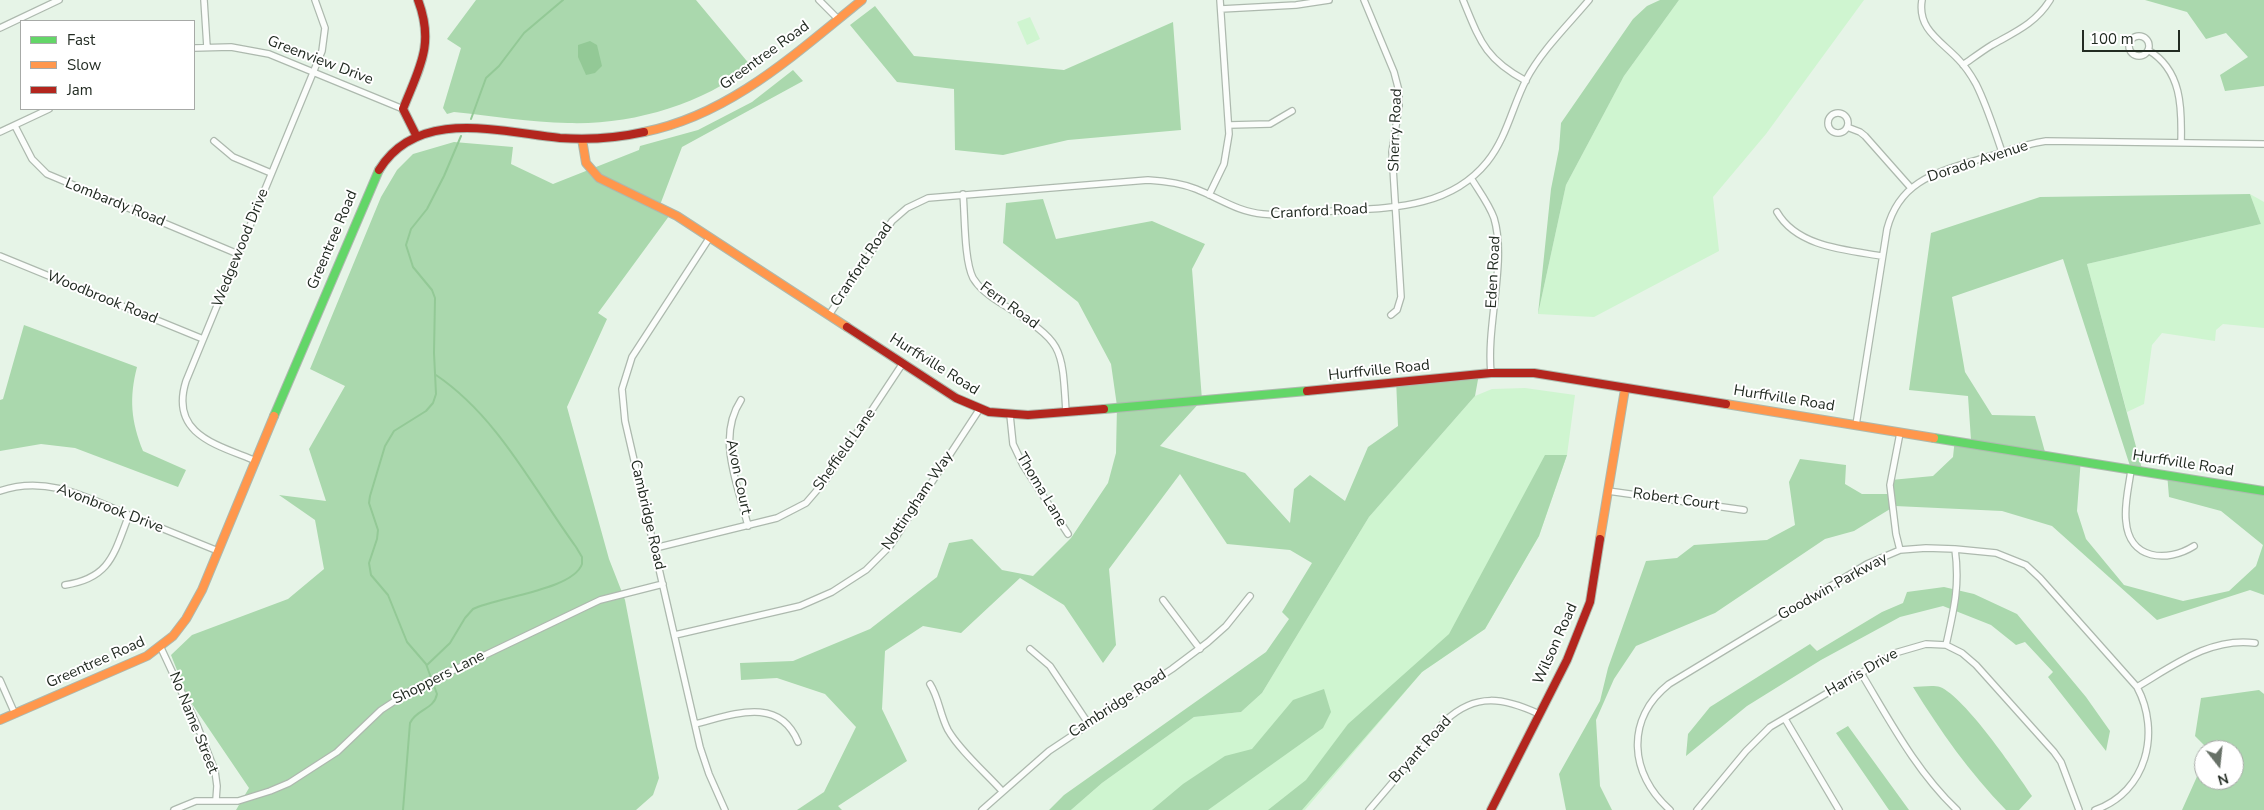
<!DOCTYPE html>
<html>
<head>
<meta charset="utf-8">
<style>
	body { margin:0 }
	#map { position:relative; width:2264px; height:810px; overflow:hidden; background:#e6f4e7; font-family:"Nunito Sans",sans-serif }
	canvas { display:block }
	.legend { position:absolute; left:20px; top:20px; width:175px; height:90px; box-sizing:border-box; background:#fff; border:1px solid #a7aaa7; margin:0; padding:6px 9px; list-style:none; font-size:15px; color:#222b22 }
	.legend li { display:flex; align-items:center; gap:10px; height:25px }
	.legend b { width:25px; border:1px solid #a7aaa7 }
	.north { position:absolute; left:2194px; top:740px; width:50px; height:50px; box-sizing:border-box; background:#fff; border:1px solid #a7aaa7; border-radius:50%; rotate:164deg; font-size:14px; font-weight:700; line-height:20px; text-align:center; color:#222b22 }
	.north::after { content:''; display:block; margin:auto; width:18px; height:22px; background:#677167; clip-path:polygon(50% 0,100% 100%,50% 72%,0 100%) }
	.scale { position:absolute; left:2082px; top:30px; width:98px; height:22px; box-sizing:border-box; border:2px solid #222b22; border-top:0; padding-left:6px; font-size:15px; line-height:18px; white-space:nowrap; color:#222b22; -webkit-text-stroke:4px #fff; paint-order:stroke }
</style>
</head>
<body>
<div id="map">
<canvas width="2264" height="810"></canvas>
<ul class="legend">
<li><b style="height:6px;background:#63d668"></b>Fast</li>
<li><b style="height:6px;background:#ff974d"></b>Slow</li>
<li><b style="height:6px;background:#b3261e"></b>Jam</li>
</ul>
<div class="north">N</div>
<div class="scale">100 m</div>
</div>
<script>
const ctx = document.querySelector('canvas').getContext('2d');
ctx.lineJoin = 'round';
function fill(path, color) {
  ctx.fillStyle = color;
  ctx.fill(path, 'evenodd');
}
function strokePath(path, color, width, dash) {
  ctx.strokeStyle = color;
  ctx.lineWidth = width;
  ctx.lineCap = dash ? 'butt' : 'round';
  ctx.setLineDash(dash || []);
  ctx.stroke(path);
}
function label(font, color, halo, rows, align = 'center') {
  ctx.font = font + ' "Nunito Sans",sans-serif';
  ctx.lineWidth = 4;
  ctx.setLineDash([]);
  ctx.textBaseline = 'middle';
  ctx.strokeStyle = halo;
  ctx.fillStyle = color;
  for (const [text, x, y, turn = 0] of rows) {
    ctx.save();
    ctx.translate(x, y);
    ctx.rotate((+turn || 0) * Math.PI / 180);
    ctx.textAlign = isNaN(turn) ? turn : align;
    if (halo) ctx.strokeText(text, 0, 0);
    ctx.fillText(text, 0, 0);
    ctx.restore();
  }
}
fill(new Path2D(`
	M1679,0H1864L1766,134L1713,197L1719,251L1594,317L1538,314L1566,185L1624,76Z
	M1030,17L1040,39L1027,45L1017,22Z
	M2250,194L2264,202V328L2223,324L2216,330L2215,341L2162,333L2152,345L2144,404L2127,412L2087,264L2261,224Z
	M1525,388L1575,395L1567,455L1539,536L1485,629L1422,672L1305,810H1071L1102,783L1194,717L1241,712L1262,693L1369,517L1475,396L1492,389Z`), '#cff5d0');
fill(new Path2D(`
	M476,0H696L751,66C700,105 632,125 568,123C530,122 492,116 454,112L447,114L443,108L461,48L447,39Z
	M1660,0H1679L1624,76L1566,185L1538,314L1551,189L1559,149L1561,123L1633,19L1647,6Z
	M2145,0H2264V86L2225,91L2220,75L2248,57L2226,33L2206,39L2187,12Z
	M875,6L914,56L1064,70L1173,22L1181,130L1068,140L1003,155L955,150L954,89L897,82L850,25Z
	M793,70L803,81L682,147L660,205L672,212L598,313L607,319L567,407L609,559L625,600L659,778L653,795L636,810H236L249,788L188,698L171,655L192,635L288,599L324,569L315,520L279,495L326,501L309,449L345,386L310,369L381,197L397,170L413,154L454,142L513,147L511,164L553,184L639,150L640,146L698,130L752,102Z
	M2250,194L2261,224L2087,264L2142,469L2130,466L2063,259L1952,297L1965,372L1992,415L2035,416L2045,452L2081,458L2077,511L2086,539L2124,585L2183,601L2229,591L2256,566L2263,545L2221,511L2169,497L2167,473L2264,490V595L2250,590L2157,620L2052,526L2002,511L1895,506L1854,531L1825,539L1715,613L1636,646L1614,679L1596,720L1600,786L1612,810H1566L1559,774L1600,701L1608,668L1646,561L1677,558L1694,545L1767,540L1795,525L1789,482L1800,459L1846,465L1845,484L1862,494H1891V480L1933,476L1953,457L1955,438L1971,440L1968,396L1909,390L1931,233L2040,197Z
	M1043,199L1056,239L1152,221L1205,244L1192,269L1202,400L1160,446L1245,473L1290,523L1294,489L1310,475L1345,501L1368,447L1398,426L1396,379L1479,374L1475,396L1369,517L1262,693L1241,712L1194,717L1102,783L1071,810H1049L1064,795L1266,652L1289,619L1282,612L1312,563L1290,550L1227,544L1180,474L1109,569L1116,645L1103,663L1064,605L1020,578L961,633L923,626L885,651L882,709L907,761L838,806L842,810H797L824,792L856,727L825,694L777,678L741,680L740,663L793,661L870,629L937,577L949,543L972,539L1002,570L1033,576L1071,538L1108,483L1116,453L1117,406L1111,364L1078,302L1003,243L1006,203Z
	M24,325L137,367C129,398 131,421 143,451L186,470L178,487L75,448L41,444L0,451V400L3,399Z
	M1545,455H1567L1539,536L1485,629L1422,672L1302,810H1268L1306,780L1348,724L1449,634Z
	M1944,587L1974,594L2017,614L2086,697L2110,731L2106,751L2048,677L2053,672L2025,642L2016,645L1991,625L1943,606L1900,617L1821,660L1747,706L1686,756L1688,734L1710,707L1810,644L1817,651L1882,612L1903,603L1907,592Z
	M1913,687C1920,687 1933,685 1940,687C1965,697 2016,772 2032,796L2019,810H2006C1969,772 1941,732 1913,687Z
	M1324,689L1331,712L1323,728L1208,810H1152L1183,784L1225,756L1252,749L1293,700Z
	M2259,690L2264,694V810H2182L2204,761V780H2234V750H2209L2195,736L2201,698Z
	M1848,726L1909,810H1889L1836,733Z`), '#aad8ad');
fill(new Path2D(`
	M590,41L597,45L602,66L595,73L586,75L578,57V45Z`), '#93c996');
strokePath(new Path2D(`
	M471,119L486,78L499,66L524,33L563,0
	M427,665L450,643L465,618L473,609C497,597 573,590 582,564V557L576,547C533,488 498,417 436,375
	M403,810L410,723C416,709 434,710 437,694L426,664L407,642L388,595L371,575L369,563L377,539L378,530L369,503L370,496L385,446L394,431L426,411L433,403L436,394L434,353L435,298L432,290L413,267L406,245L411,229L427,209L444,176L461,136`), '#93c996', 2);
const street = new Path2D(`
	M204,0L207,47
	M819,0L838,19
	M1364,0L1394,72L1399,91V106L1392,152L1401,297L1397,310L1391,315
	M1463,0C1480,41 1485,59 1526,81
	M1922,0C1917,29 1941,41 1958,59C1965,66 1971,75 1976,84C1987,106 1994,129 2002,152
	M1221,9L1296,5L1329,0
	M0,28L59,0
	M2129 46a10 10 0 1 1 20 0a10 10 0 1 1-20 0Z
	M194,48L231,47L269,54L403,109
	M2148,50C2182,70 2182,108 2181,143
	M1963,65C1973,58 1982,51 1992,45C2015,32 2036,23 2050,0
	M1828 123a10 10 0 1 1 20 0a10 10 0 1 1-20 0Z
	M1229,125L1270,124L1292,111
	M15,126L32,159L47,174L238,254
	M1847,127L1860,132L1865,136L1911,188
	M0,132L49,109
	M214,141L233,157L271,173
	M1471,178C1479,191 1489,204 1494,218C1507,261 1486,325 1491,373
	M963,194C965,216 964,260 973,278C980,290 992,298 1004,305C1062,343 1062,342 1066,412
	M1209,195L1224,164L1229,134L1220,0
	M1777,212C1797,247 1846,250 1882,256
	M710,237L632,357L622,389L625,421L700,747L709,774L725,810
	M0,256L203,339
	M829,315L892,221L907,208L928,198L1148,180C1165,181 1181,183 1196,189C1219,198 1238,212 1263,214C1286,216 1311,213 1334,211C1389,208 1449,209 1487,162C1507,137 1512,107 1526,80C1541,51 1568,25 1589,0
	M741,400C716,438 738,485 748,526
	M1010,415L1013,444L1023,465L1068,534
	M1856,425L1887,229C1900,179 1939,172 1983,158C2004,152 2025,144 2046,141L2264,144
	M256,461C218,445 169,435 186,381L322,51L325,28L315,0
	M2131,470C2129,486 2124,504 2126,521C2129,560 2167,563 2194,546
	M0,491C46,475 86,497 129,515C158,527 188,539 218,551
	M1608,491L1744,510
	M655,548L777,518L806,503L825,481L903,363
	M1900,550L1896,534L1890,485L1900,433
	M65,585C111,578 114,553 129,515
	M1163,600L1200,649
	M675,635L800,606L832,592L866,570L890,546L979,410
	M1946,645C1954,609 1960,586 1955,549
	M161,648L197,725L215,771L217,786L216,800
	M1030,649L1050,666L1088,723
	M1861,673C1890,721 1916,771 1957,810
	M0,680L15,714
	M930,684C939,698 940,715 948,730C960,751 986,773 1002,791
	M2137,687C2174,665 2211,637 2255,643
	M1785,719L1839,810
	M695,724C732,715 779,695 798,742
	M174,810L196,801H238L270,791L289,783L337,752L381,710L410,691L600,600L663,584
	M982,810L1049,751L1172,669L1208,642L1226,626L1250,596
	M1369,810L1445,721C1476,692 1504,698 1539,714
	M1670,810C1629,774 1625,719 1669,684L1867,564L1900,550L1926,548L1955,549L1996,553L2026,565L2040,578L2137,687C2161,732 2147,792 2095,810
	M1697,810L1746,751L1770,727L1895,653L1926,644L1946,645L1962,653L1976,665L2054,752L2061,762L2079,810`);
const fast = new Path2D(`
	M1104,409L1307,391
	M274,416L379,170
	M1934,438L2264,491`);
const slow = new Path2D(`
	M644,132C730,115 796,53 862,0
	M582,139L586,163L599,178L677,216L847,327
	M1726,404L1934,438
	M1600,539L1625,389
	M0,720L147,656L173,636L186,619L202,590L274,416`);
const jam = new Path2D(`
	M417,137L403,109C419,68 435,45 418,0
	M379,170C418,107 500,132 560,138C588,140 617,138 644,132
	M847,327L956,398L989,412L1028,415L1104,409
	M1307,391L1491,373H1534L1726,404
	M1491,810L1567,660L1590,602L1600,539`);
strokePath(street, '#adb9ae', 8);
strokePath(fast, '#adb9ae', 10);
strokePath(slow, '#adb9ae', 10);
strokePath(jam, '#adb9ae', 10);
strokePath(street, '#fbfdfb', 5.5);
strokePath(fast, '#63d668', 8);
strokePath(slow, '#ff974d', 8);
strokePath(jam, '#b3261e', 8);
label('15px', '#222b22', '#fff', [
	["Greentree Road",765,56,-36],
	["Greenview Drive",320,61,21],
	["Sherry Road",1396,130,-88],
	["Dorado Avenue",1978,162,-18],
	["Lombardy Road",115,203,22],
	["Cranford Road",1319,212,-3],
	["Greentree Road",333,240,-67],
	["Wedgewood Drive",241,248,-68],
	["Cranford Road",862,265,-56],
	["Eden Road",1494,272,-87],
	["Woodbrook Road",102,298,22],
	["Fern Road",1009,306,36],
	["Hurffville Road",934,365,32],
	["Hurffville Road",1379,371,-6],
	["Hurffville Road",1784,399,9],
	["Sheffield Lane",845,450,-55],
	["Hurffville Road",2183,464,9],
	["Avon Court",738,477,78],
	["Thoma Lane",1041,490,59],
	["Robert Court",1676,500,8],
	["Nottingham Way",918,501,-56],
	["Avonbrook Drive",110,509,21],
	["Cambridge Road",647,515,77],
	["Goodwin Parkway",1833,587,-29],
	["Wilson Road",1556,644,-66],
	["Greentree Road",96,663,-24],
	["Harris Drive",1862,673,-30],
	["Shoppers Lane",439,678,-27],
	["Cambridge Road",1118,704,-33],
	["No Name Street",193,723,68],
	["Bryant Road",1421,750,-48]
]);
</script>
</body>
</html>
